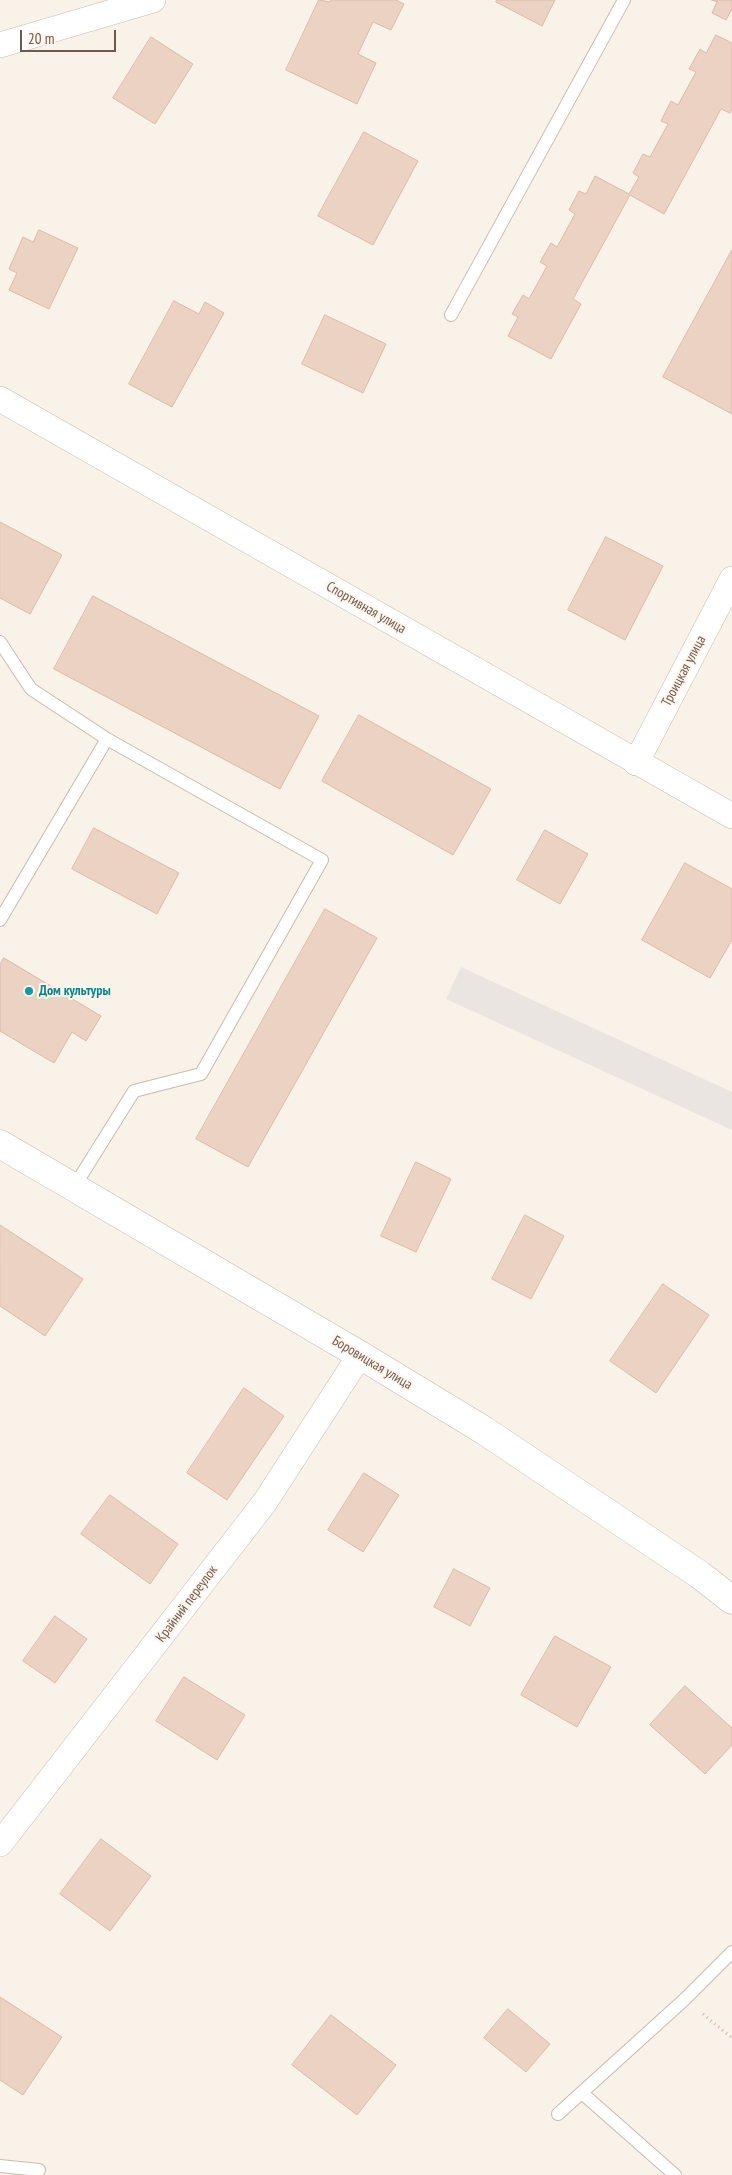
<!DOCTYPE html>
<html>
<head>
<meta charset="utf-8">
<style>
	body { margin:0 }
	#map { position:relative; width:732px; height:2175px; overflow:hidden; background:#f9f2e8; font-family:"PT Sans Narrow",sans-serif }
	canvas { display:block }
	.scale { position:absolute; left:20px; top:30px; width:96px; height:22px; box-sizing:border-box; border:2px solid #705a4f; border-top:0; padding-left:6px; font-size:15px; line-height:18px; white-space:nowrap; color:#705a4f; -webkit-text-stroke:4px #fdf6ee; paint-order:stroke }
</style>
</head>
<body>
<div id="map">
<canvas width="732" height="2175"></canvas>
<div class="scale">20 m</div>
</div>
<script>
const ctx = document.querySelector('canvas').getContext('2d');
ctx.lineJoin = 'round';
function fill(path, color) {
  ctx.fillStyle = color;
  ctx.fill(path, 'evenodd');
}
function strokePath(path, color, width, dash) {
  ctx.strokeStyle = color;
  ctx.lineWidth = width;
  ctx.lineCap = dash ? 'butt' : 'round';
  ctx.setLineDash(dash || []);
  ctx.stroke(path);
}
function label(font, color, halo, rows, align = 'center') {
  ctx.font = font + ' "PT Sans Narrow",sans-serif';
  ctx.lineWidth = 4;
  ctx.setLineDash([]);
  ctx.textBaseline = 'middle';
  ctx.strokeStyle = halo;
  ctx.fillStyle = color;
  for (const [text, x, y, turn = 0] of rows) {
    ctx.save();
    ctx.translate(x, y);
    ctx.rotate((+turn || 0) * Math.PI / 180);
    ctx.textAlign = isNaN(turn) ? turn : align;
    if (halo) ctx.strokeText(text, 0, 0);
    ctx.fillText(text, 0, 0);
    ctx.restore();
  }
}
fill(new Path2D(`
	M461,967L732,1092V1130L446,999Z`), '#eae5e1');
const building = new Path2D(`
	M319,0L330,2L331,0H396L404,4L391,30L373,22L358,54L376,63L357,104L286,70Z
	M497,0H555L542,26L496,2Z
	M712,0H732V9L726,20L712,13L717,2Z
	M716,35L732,43V109L730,113L721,109L664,214L630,195L573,299L581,304L551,359L508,336L518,317L512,314L523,295L529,299L547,266L540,262L551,243L557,247L575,214L569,210L579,191L586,194L595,176L629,194L639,177L633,173L643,154L650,157L668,124L661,121L671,101L678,105L696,72L689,69L700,49L706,53Z
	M151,37L193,64L155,124L113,98Z
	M364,132L418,161L373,245L318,216Z
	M39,230L78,248L49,309L9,290L17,273L9,269L23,237L33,242Z
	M732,250V414L663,377Z
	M174,301L199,314L205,302L224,313L172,407L129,384Z
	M325,315L386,344L363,393L302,364Z
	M0,522L62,555L30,614L0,598Z
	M606,537L663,566L625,640L568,610Z
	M93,596L319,716L280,789L54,669Z
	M359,715L491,789L453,855L322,781Z
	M94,828L179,873L157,914L72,869Z
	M545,830L588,854L560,904L517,880Z
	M685,863L732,889V940L710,978L642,940Z
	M325,909L377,938L248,1167L196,1139Z
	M4,958L101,1016L86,1041L72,1032L54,1063L0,1031V965Z
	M416,1162L451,1179L416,1252L381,1236Z
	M525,1215L564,1236L531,1299L492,1279Z
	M0,1225L83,1279L45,1336L0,1306Z
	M663,1284L709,1315L656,1393L610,1361Z
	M244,1388L284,1416L227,1500L187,1473Z
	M364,1473L399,1495L363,1552L328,1530Z
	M110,1495L178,1544L150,1584L81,1534Z
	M454,1569L490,1588L470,1626L434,1607Z
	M55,1616L87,1639L55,1683L23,1661Z
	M555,1636L611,1667L577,1727L521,1695Z
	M184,1677L245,1715L217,1760L156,1721Z
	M685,1686L732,1728V1745L705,1774L650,1725Z
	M101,1839L151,1876L110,1931L60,1894Z
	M0,1997L62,2037L23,2095L0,2080Z
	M508,2009L550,2044L526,2072L484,2038Z
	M331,2015L396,2065L357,2115L292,2065Z`);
fill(building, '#ebd2c3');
strokePath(building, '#dcb9a6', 1);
const service = new Path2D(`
	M451,315L624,0
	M0,642L31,689L107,739
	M0,920L107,739L322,860L201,1074L134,1091L74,1187
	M582,2093L675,2175
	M558,2114L685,1999L732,1952
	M0,2166L39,2170`);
const minor = new Path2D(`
	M0,45L153,0
	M0,399L732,816
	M636,763L732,579
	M0,1844L265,1502L360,1355`);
const tertiary = new Path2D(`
	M0,1144L360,1355L485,1431L700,1575L732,1600`);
strokePath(service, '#cabaaf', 14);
strokePath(minor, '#cabaaf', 26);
strokePath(tertiary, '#cabaaf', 29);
strokePath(new Path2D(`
	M703,2014L732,2038`), '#d0b5a6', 3, [1, 4]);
strokePath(service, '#fff', 12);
strokePath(minor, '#fff', 25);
strokePath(tertiary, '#fff', 28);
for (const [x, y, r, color] of [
	[29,991,5,"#0f9aa8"]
]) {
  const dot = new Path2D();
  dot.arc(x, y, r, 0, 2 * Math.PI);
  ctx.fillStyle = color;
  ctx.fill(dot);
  strokePath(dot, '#fdf6ee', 2);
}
label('14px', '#705a4f', '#fdf6ee', [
	["Спортивная улица",366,608,30],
	["Троицкая улица",684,671,-62],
	["Боровицкая улица",372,1363,31],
	["Крайний переулок",187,1604,-53]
]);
label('bold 14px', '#0d838f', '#fdf6ee', [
	["Дом культуры",39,991]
], 'left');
</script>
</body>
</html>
